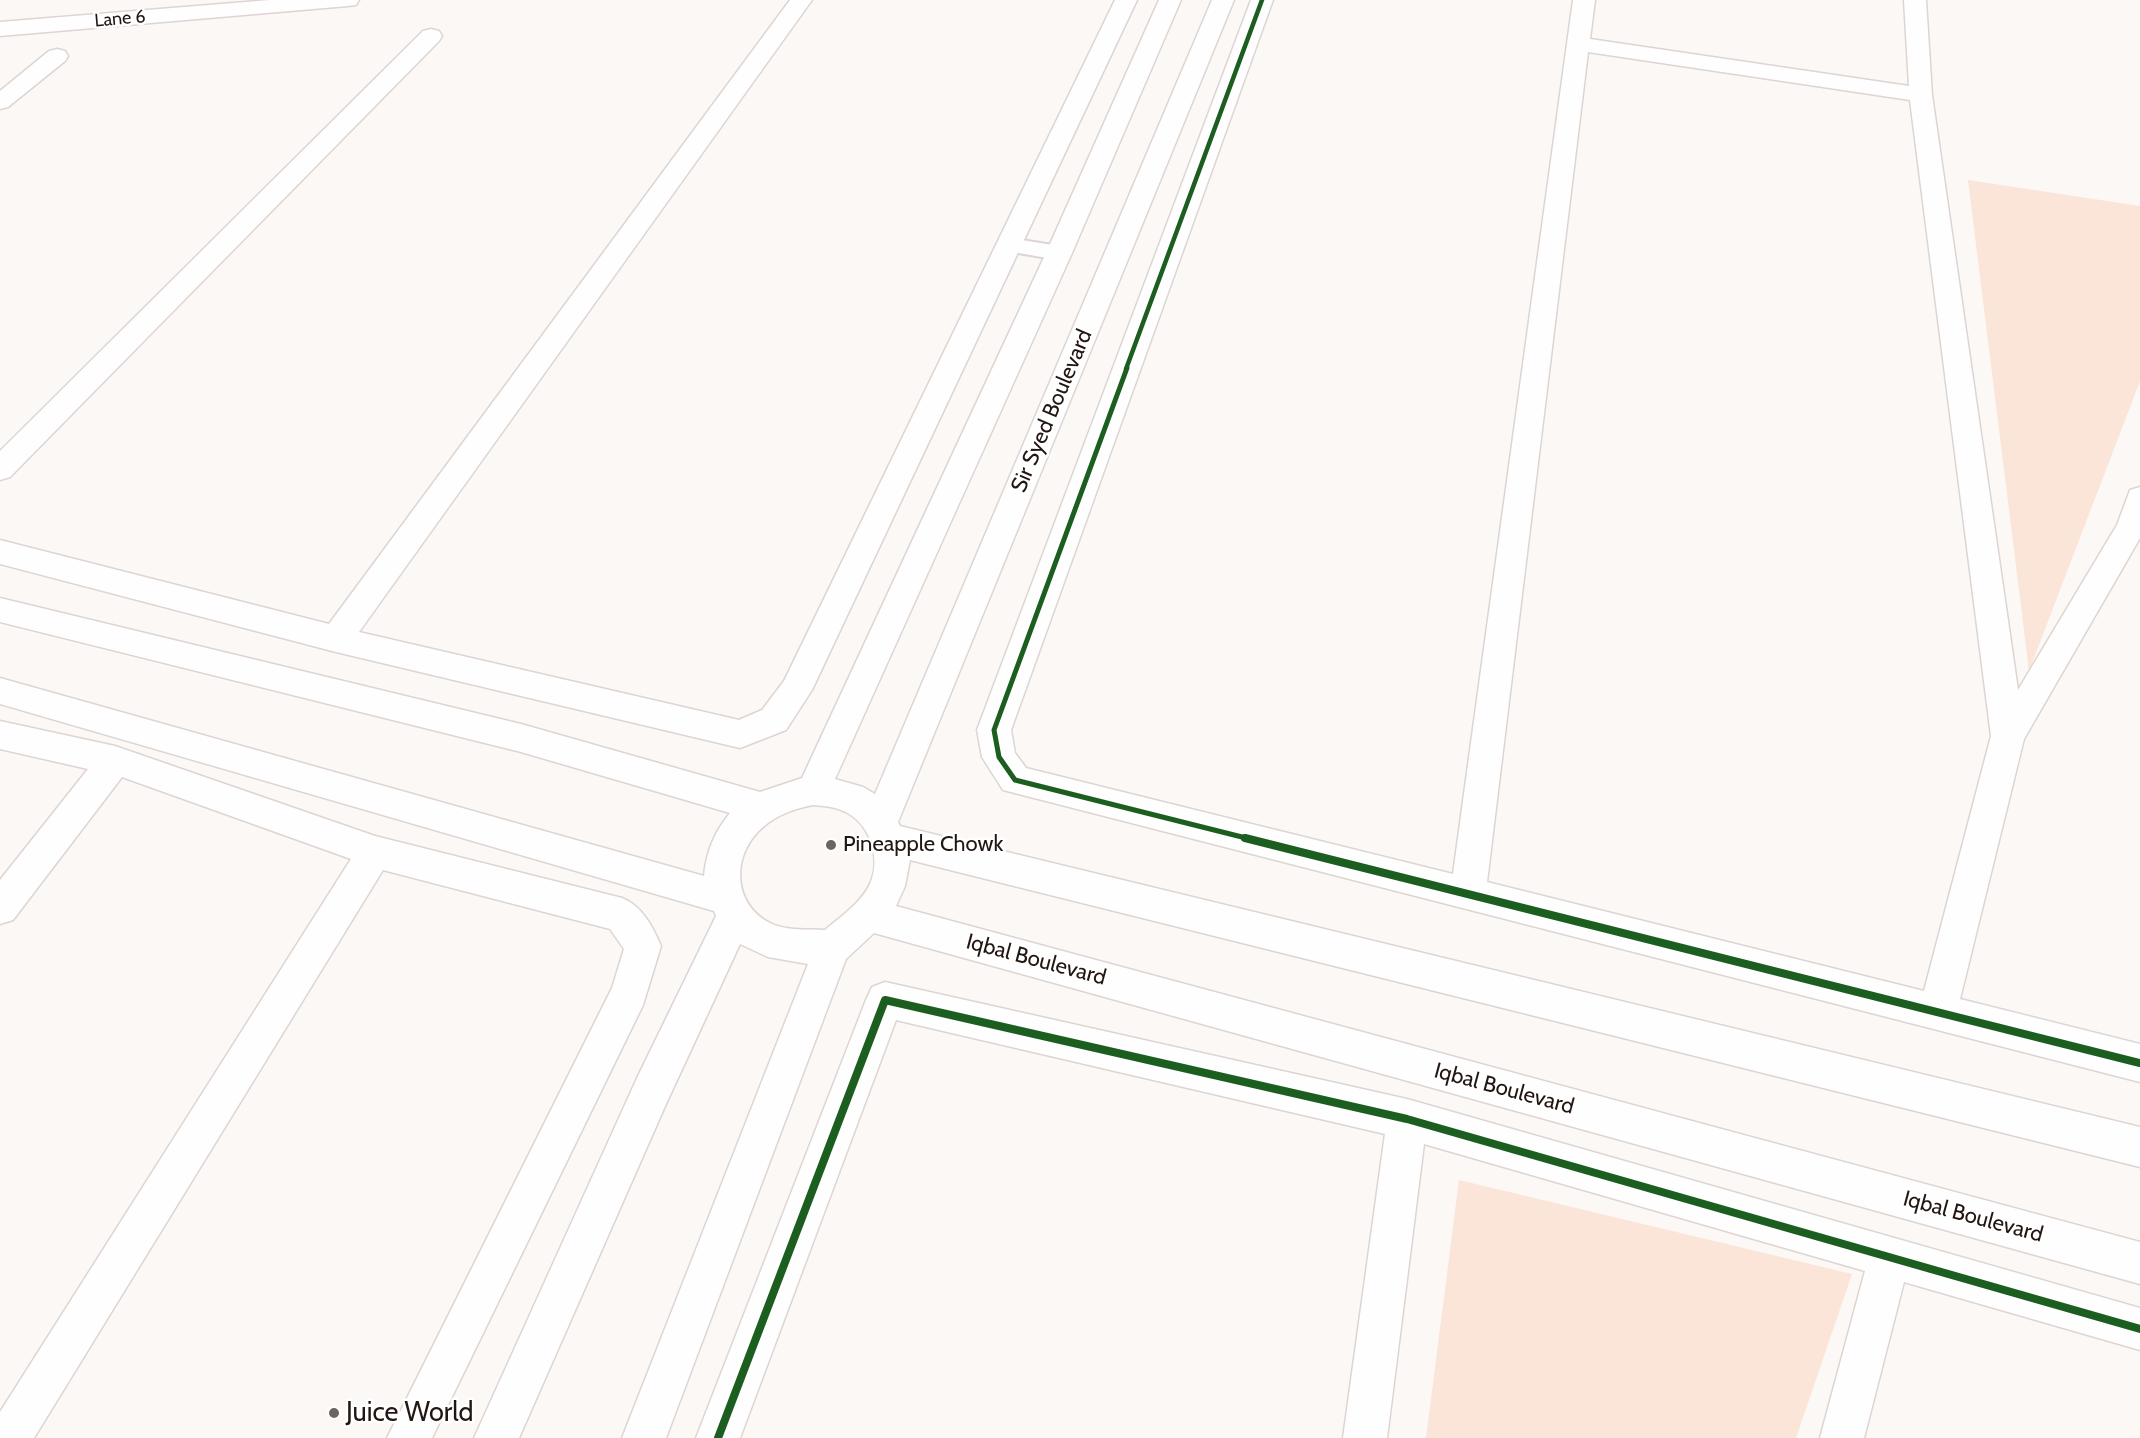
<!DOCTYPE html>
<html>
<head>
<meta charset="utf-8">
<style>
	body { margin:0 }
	canvas { display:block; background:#fcf8f6 }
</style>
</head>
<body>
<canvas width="2140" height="1438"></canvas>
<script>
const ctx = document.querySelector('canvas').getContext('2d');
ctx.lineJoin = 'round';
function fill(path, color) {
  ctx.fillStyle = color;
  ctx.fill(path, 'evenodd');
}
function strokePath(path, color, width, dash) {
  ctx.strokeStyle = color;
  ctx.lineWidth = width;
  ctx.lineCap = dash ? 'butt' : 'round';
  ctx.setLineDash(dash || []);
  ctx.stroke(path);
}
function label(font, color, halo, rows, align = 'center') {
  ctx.font = font + ' Cabin,sans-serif';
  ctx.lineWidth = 5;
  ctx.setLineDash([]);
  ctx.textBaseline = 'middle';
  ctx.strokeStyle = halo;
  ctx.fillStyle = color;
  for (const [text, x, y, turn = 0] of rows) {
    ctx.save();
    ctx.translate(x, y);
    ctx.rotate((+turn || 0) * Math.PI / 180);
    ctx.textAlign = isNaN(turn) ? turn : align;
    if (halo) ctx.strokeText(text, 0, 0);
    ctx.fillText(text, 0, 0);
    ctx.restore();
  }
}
fill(new Path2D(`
	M1968,180L2140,206V381L2029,671Z
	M1459,1180L1852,1274L1796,1438H1426Z`), '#fbe4d8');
const service = new Path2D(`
	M1009,238L1059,246L1067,248L1070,253L1067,258L1059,260L1001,250L998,245L1001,240Z`);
const minor = new Path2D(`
	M270,0H359L356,5L348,6L0,36V22Z
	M790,0H812L359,632L739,720L762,710L784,681L1115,0H1137L812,690L786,730L740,748L336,652L0,564V540L329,624Z
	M1251,0H1273L1011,730L1015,753L1026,768L1453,874L1573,0H1595L1590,39L1909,86L1904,0H1926L1932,95L2018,690L2117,525L2130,490L2140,487V538L2024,739L1960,999L2140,1044V1082L1003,790L982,757L977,730ZM1588,52L1910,100L1991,736L1924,991L1487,882Z
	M431,29L439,31L442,36L439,41L10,477L0,480V451L423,31Z
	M57,49L65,51L68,56L65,61L8,107L0,109V91L49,51Z
	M0,721L115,746L375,836L622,898C642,906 653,927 661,946L643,1005L432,1438H387L612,988L624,949L610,929L383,870L34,1438H0V1412L351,859L122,777L13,920L0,924V880L88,769L0,749Z
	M885,982L1407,1099L2140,1308V1350L1904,1282L1864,1438H1820L1865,1271L1424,1144L1387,1438H1343L1385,1134L896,1020L740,1438H696L866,1000L872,987Z`);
const tertiary = new Path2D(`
	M1159,0H1181L1072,253L835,779L863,787L875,794L1212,0H1234L898,822L900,826L2140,1127V1167L910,860L905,886L896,906L2140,1242V1284L874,933L846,959L666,1438H622L808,964L768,957L740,944L666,1104L519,1438H474L638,1076L716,916L714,911L0,704V678L704,876C706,852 715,831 730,813L521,752L0,622V598L521,724L760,792L802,778L1046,253ZM813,805C822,806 832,806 841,810C869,820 882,857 870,884C861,903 840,917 825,930C808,929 785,931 770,923C731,903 732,853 763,827C778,814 794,809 813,805Z`);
strokePath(service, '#ddd5d2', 4);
strokePath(minor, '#ddd5d2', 3);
strokePath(tertiary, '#ddd5d2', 3);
fill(service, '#fffefe');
fill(minor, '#fffefe');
fill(tertiary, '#fffefe');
strokePath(new Path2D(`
	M1126,369L1262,0`), '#1b5e20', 4.5);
strokePath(new Path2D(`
	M1127,368L994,730L999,757L1015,780L1250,839`), '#1b5e20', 5);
strokePath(new Path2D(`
	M1245,838L2140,1063
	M718,1438L885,1000L1407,1119L2140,1329`), '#1b5e20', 8);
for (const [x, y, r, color] of [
	[831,845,6,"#6e6561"],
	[334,1413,6,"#6e6561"]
]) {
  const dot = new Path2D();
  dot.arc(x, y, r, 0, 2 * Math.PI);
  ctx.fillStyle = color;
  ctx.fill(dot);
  strokePath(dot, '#fff', 2);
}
label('18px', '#221611', '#fff', [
	["Lane 6",120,19,-5]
]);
label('22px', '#221611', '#fff', [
	["Sir Syed Boulevard",1052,411,-67],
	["Iqbal Boulevard",1036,960,15],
	["Iqbal Boulevard",1504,1089,15],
	["Iqbal Boulevard",1973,1217,15]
]);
label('22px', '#221611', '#fff', [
	["Pineapple Chowk",843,845]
], 'left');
label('27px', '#221611', '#fff', [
	["Juice World",346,1413]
], 'left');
</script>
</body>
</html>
